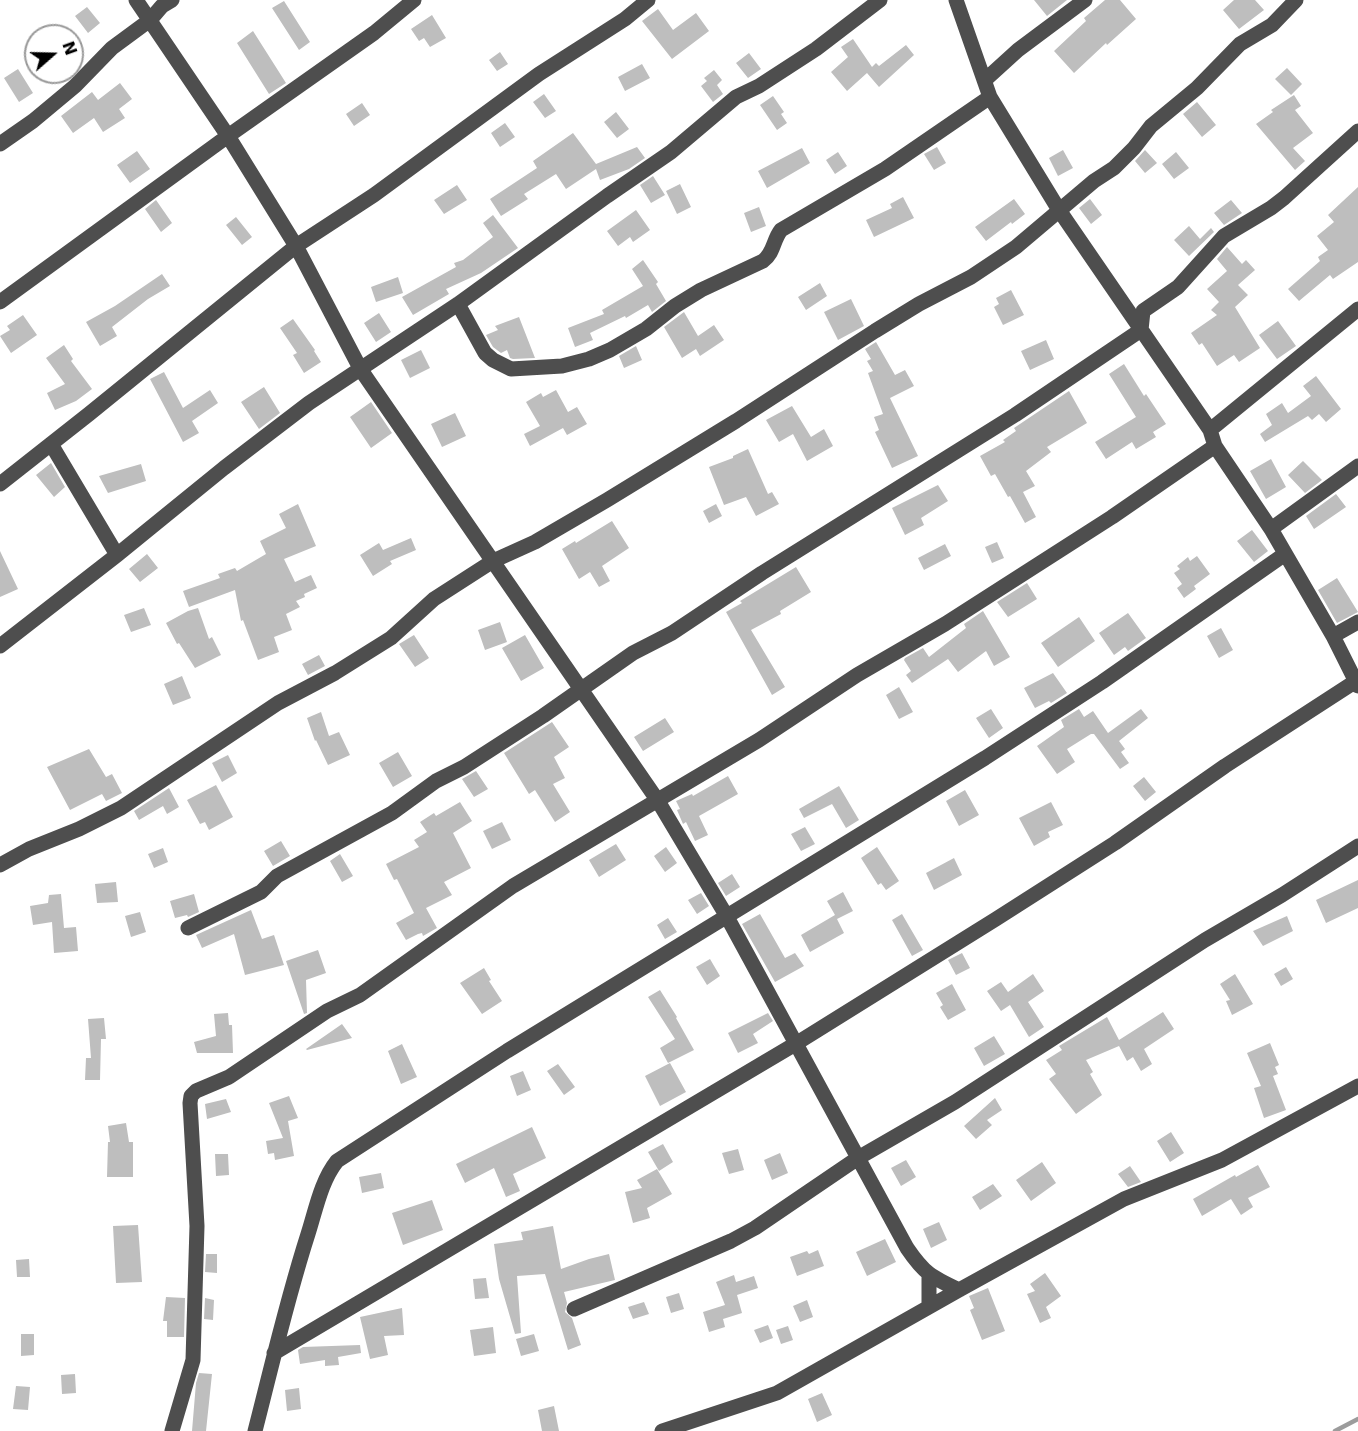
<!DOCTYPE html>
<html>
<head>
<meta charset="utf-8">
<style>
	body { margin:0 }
	#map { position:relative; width:1358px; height:1431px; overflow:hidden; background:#fff; font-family:"DejaVu Sans",sans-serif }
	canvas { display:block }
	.north { position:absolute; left:24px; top:24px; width:60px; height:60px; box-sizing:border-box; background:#fff; border:2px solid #999; border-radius:50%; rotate:70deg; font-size:16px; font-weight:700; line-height:24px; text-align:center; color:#000 }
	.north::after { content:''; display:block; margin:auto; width:21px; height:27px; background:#000; clip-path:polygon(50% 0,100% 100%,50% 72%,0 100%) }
</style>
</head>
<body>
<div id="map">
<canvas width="1358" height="1431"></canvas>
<div class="north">N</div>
</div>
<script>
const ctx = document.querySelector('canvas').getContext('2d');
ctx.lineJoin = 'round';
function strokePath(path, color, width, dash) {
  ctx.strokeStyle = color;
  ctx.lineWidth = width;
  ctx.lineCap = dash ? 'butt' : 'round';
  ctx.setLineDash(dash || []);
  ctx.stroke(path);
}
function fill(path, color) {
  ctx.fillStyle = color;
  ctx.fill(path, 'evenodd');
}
strokePath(new Path2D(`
	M1335,1431L1358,1419`), '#9c9c9c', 4.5);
fill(new Path2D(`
	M1034,0H1067L1047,16Z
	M1105,0H1120L1136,19L1107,45L1106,43L1074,73L1054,51L1086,21L1084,18Z
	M1234,0H1255L1264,10L1239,29L1223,10Z
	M284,1L310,42L299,50L272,8Z
	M87,7L100,23L88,33L75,16Z
	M658,9L673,30L696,13L709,31L672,59L642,21Z
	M432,15L446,38L430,47L424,38L419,41L411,29Z
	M253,31L286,83L269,94L237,43Z
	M853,39L872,67L876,63L879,66L906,45L914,55L879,87L867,73L847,91L831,72L848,57L841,47Z
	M500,52L508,64L497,71L489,60Z
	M749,53L761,69L748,78L736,63Z
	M642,64L650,78L625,91L618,77Z
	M1287,68L1302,84L1291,95L1275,79Z
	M18,69L33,93L19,102L4,78Z
	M714,70L722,80L717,85L723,94L713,102L701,86L707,81L704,78Z
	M120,83L132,99L119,109L125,118L103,132L94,118L73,133L61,116L92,92L98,100Z
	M544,94L556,111L545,118L533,102Z
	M1294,95L1301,106L1295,110L1313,133L1293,148L1305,161L1295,170L1256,124L1273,112L1271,110Z
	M773,96L784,112L781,114L787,123L777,130L760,105Z
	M1197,102L1216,125L1202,137L1183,114Z
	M362,103L370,115L354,126L346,114Z
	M616,112L629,129L617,138L604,122Z
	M505,123L515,137L500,147L491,133Z
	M573,133L596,164L637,147L645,158L629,169L600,180L596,169L566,189L556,174L524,194L528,199L501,216L490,199L537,168L533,161Z
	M937,147L946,163L934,170L924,154Z
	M802,148L810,163L767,188L758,171Z
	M1063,150L1073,168L1058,176L1049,158Z
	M1145,150L1157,163L1145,173L1135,161Z
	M137,151L150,169L130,183L117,165Z
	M838,152L847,166L835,174L826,160Z
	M1176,152L1189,168L1174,179L1162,164Z
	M653,176L665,195L651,203L640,185Z
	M680,184L691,207L677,214L666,191Z
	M457,185L467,200L444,214L434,200Z
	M1358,187V262L1333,279L1330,275L1299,301L1288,289L1320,261L1318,257L1328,250L1317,236L1334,222L1328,215Z
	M903,197L914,218L874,237L866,220L892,208L890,204Z
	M1014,199L1025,214L1012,224L1011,222L986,241L975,227Z
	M1090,199L1102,215L1091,224L1079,208Z
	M156,200L172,223L161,232L145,209Z
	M1231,200L1242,213L1224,225L1214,213Z
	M759,207L766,226L751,232L744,213Z
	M636,210L650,230L633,242L630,237L618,246L607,231Z
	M493,215L518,248L481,273L446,289L449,294L413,315L402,297L456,267L454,263L463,260L493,237L483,223Z
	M236,217L252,237L242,245L226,225Z
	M1189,226L1200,239L1211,228L1214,232L1189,256L1174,240Z
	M1227,247L1242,264L1246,260L1255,270L1238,285L1248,295L1235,307L1260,348L1239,362L1234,355L1217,366L1202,343L1199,345L1191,333L1217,315L1211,310L1219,302L1207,289L1227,271L1217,259Z
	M643,260L658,282L656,284L666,301L652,312L648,305L626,318L625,316L590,333L593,340L575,347L568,328L604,314L602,310L643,286L632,269Z
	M162,274L170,286L148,299L112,327L117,336L100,346L86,322L115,306Z
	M398,277L403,293L376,302L371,287Z
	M820,283L827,296L806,310L798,297Z
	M1011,290L1024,315L1003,325L994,307L999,304L996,298Z
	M851,299L864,326L838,340L824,312Z
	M684,312L698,336L714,325L724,340L700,356L696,349L682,358L664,327Z
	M379,313L391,332L376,342L364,323Z
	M23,315L37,335L11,353L0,336L10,330L7,326Z
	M519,317L535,358L513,359L510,358L507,350L501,353L493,347L486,335L498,330L495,326Z
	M293,319L315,350L314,351L321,362L304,373L293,355L297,353L280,328Z
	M1278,321L1296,346L1277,359L1259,335Z
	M1046,340L1054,359L1030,370L1021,351Z
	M876,342L895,375L905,370L914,386L890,398L918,456L892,468L875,432L879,430L874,417L883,414L868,373L873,371L867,361L871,359L865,349Z
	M64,345L73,359L71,361L92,389L76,401L55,410L47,393L65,384L46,358Z
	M636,346L642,360L624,368L619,356Z
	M421,350L430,368L410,378L401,360Z
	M1124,364L1144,396L1146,394L1166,424L1153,432L1156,437L1136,449L1132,442L1106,459L1095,442L1136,417L1109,374Z
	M164,372L183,408L210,390L218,403L192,421L199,433L183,442L150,379Z
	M1316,376L1341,409L1326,422L1319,414L1312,420L1308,416L1265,442L1260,434L1272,425L1266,414L1282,403L1288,413L1311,396L1303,386Z
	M264,387L280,413L259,429L241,402Z
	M556,390L568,412L577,407L587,424L567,435L563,428L530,446L524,434L540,426L526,402L541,393L543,397Z
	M1069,391L1087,423L1047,447L1051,452L1026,471L1035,486L1023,492L1036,517L1025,523L1010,496L1008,497L995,474L991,476L980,456L1005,442L1003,440L1016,431L1014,428Z
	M371,402L392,433L371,448L350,417Z
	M792,406L811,437L824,429L833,446L807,461L793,434L779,442L766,420Z
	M455,413L466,436L442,447L431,424Z
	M748,449L768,494L772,492L779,504L756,516L746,497L724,505L709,467L733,458V456Z
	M1271,459L1286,487L1266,499L1250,471Z
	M1303,461L1322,480L1305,493L1288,475Z
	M51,463L65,487L54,497L36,475Z
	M141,464L146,481L108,493L99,476Z
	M938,485L948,501L921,518L924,525L905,535L892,508Z
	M1336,494L1346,507L1314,529L1306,516Z
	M298,504L316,546L284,559L295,582L311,575L317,588L304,594L305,597L296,601L300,607L286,614L292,630L274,637L279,652L258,660L243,620L241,621L235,590L189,607L183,591L220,578L218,574L235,568L237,571L266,554L260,541L286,528L279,514Z
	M716,504L722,516L709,523L703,511Z
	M612,521L629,548L602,566L610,581L599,587L590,572L579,579L562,549L575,541L576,543Z
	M1252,530L1268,551L1254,562L1237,541Z
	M411,538L416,550L390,561L392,564L373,576L360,555L379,543L383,550Z
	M997,542L1004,558L992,563L985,547Z
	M945,544L951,556L924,570L918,558Z
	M0,551L18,589L0,597Z
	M147,554L158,568L140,582L129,569Z
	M1197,556L1210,574L1194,586L1196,589L1184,598L1177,588L1182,584L1174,573L1180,569L1177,566L1188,557L1190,561Z
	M796,567L811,592L780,611L781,614L751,630L785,687L772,695L726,612L742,603L740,601Z
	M1337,578L1358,612L1337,623L1318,590Z
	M1027,583L1037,599L1008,617L997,602Z
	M144,608L151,625L131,632L124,615Z
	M198,608L209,639L212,637L221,655L195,668L179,643L177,644L166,623L188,611Z
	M983,611L1010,657L994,666L986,651L958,672L948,659L912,683L906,675L911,671L904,660L905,658L923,648L929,657L966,628L964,624Z
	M1128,613L1146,638L1128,651L1125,647L1114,655L1099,633Z
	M1079,617L1095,641L1058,667L1041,643Z
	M500,622L507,642L485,650L478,630Z
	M1221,628L1233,650L1219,658L1207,636Z
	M414,635L429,658L415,667L399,644Z
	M525,635L544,668L521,681L502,648Z
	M319,655L325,666L308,675L302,664Z
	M1053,673L1067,693L1051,703L1049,701L1035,708L1024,688Z
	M182,676L191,698L173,705L164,684Z
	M899,687L913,712L899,719L886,695Z
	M991,709L1003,728L989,738L976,718Z
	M1079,709L1084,717L1093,711L1108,733L1141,709L1148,718L1119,741L1125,749L1121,752L1129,763L1120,769L1094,734H1091L1067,749L1075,762L1057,774L1037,746L1064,727L1061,720Z
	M321,712L329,736L339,732L350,755L328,765L316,740L315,741L307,718Z
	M665,718L674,732L643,751L634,737Z
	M552,722L569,747L554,757L565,778L553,784L570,812L555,822L535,790L529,794L504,753Z
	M89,749L106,777L112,774L122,793L106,801L102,794L70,810L47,767Z
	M398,752L412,776L393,787L379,763Z
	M228,755L237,773L222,782L212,763Z
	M476,771L488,789L474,797L462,779Z
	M728,776L738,794L699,816L708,835L695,841L686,822L683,824L677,810L680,809L676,801L692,794L693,796Z
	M1144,777L1156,792L1145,801L1133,786Z
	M216,785L233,817L209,830L205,822L200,824L187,800Z
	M839,786L859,820L846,828L832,804L804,818L799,809Z
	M169,788L179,807L167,814L163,806L139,820L134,811Z
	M965,790L979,815L959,826L946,801Z
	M460,802L472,821L453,833L471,868L444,882L452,895L426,908L437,928L423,936L422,933L418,934L406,940L396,923L414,913L397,879L394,880L386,864L419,847L414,840L427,832L420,822L434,813L436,816Z
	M1051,802L1063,825L1048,832L1050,837L1034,846L1019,818Z
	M502,822L511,840L492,849L483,831Z
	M805,827L815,844L801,851L791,834Z
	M281,841L290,856L273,866L264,851Z
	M616,844L626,860L599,877L589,860Z
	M666,847L677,863L665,872L654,856Z
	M877,847L899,881L886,890L881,883L878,885L861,858Z
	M163,848L168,862L154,868L148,854Z
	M340,854L353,876L342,882L330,861Z
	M954,858L962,875L934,890L926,873Z
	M732,874L740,887L726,896L718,883Z
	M1358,880V908L1326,923L1316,900Z
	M116,882L118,902L97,903L95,884Z
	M843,892L853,911L837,919L844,933L810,952L801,935L835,915L827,901Z
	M701,893L709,906L697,914L688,900Z
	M61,894L64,928L76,927L78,951L54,953L52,922L33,925L30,906L48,903L49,895Z
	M194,894L199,912L188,917L187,915L175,918L170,901Z
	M251,910L262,939L274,935L284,965L245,975L234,934L202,948L196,935Z
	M140,912L146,932L131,937L125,916Z
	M760,914L785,958L795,953L804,966L775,982L742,924Z
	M902,914L923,950L912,956L892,920Z
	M1287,916L1293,931L1263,946L1253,931Z
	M668,918L677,932L665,939L657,925Z
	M318,950L326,973L306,980L307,1013L304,1014L286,961Z
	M962,953L970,968L956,975L948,960Z
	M710,959L720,976L707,985L696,967Z
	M1286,967L1293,979L1281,986L1274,974Z
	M484,968L491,980L489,981L502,1001L482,1014L460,983Z
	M1033,974L1044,991L1028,1002L1044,1027L1029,1037L1010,1005L1001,1011L987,991L1001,982L1008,992Z
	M1235,974L1253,1004L1232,1015L1226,1001L1230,1000L1220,984Z
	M952,984L966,1010L948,1020L940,1007L943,1005L936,993Z
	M660,990L677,1017L676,1018L694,1050L668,1063L660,1048L675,1039L648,997Z
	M1163,1012L1174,1029L1144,1049L1152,1064L1141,1071L1133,1057L1127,1061L1119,1046L1086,1060L1093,1072L1090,1074L1102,1095L1076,1114L1049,1079L1056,1074L1046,1060L1062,1050L1059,1046L1107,1017L1119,1040Z
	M228,1013L229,1025H232L233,1053H197L194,1042L216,1036L214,1014Z
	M768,1013L773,1021L753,1034L758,1043L738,1053L728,1033Z
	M104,1018L106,1039H101L100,1080H85L86,1058H91L88,1019Z
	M342,1024L352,1038L307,1050L306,1049Z
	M994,1036L1005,1054L984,1066L974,1048Z
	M1270,1043L1279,1065L1275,1067L1278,1074L1273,1076L1286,1110L1264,1118L1254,1088L1261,1086L1247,1053Z
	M402,1044L417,1077L401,1084L388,1051Z
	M670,1063L686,1092L660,1106L645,1076Z
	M558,1064L575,1087L564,1095L547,1071Z
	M523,1071L531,1090L517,1096L510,1076Z
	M289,1096L298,1118L288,1121L294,1156L275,1160L274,1153L268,1154L266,1141L283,1138L269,1103Z
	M995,1098L1002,1110L987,1120L992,1125L976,1139L964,1126Z
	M226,1099L231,1112L207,1119L205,1104Z
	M126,1123L129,1142H133V1177H107L108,1142H110L108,1126Z
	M532,1127L546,1158L513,1174L520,1191L506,1197L494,1168L465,1183L456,1164Z
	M1171,1132L1184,1153L1170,1162L1157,1141Z
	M663,1144L673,1162L659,1171L648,1152Z
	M738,1149L744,1170L729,1174L722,1153Z
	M780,1153L788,1173L772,1180L764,1160Z
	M215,1154H228L229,1175L216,1176Z
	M906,1160L916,1177L901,1186L891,1168Z
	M1042,1162L1056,1183L1031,1201L1016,1180Z
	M1258,1165L1270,1187L1248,1198L1253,1207L1241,1215L1231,1199L1202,1216L1193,1199L1235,1175L1236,1177Z
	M1130,1166L1141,1182L1128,1187L1118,1174Z
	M657,1169L672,1194L647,1208L650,1218L633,1223L625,1192L642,1188L637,1180Z
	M381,1173L384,1188L362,1193L359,1177Z
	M993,1184L1002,1196L980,1210L972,1197Z
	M432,1200L443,1230L403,1245L392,1213Z
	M939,1222L947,1240L931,1248L923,1229Z
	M138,1225L142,1282L116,1283L113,1226Z
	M553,1226L561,1269L589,1259L609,1254L615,1280L564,1292L567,1303L565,1312L572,1318L581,1345L568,1350L545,1274L517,1276L521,1333L515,1334L499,1279L494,1244L523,1240L521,1232Z
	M885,1239L896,1262L867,1276L856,1252Z
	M818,1250L824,1266L797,1276L790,1257L807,1251L809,1254Z
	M206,1254H217V1273L205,1272Z
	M29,1259L30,1277H17L16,1260Z
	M1045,1273L1061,1296L1046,1307L1051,1318L1040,1323L1027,1294L1035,1291L1030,1284Z
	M734,1275L736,1282L754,1276L758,1288L737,1295L742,1313L723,1319L725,1327L709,1332L703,1312L725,1305L716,1282Z
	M486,1278L489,1298L475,1299L473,1279Z
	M988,1288L1005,1331L982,1340L970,1310L974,1308L969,1296Z
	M679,1293L684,1309L671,1313L666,1297Z
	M166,1297L185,1298L184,1337H167V1321H163Z
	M205,1298L214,1300L213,1320L204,1319Z
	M807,1300L813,1317L800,1322L793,1306Z
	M644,1302L649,1314L633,1319L628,1307Z
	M402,1308L404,1335L384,1336L388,1355L370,1359L360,1317Z
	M768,1325L773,1338L760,1343L754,1330Z
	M788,1326L793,1340L781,1344L776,1330Z
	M493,1327L496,1353L474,1356L470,1330Z
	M21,1334H34V1355L21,1356Z
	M534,1334L539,1351L521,1356L516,1339Z
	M360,1345L361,1353L338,1357L339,1365L325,1366V1360L300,1364L298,1350L303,1347Z
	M199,1373L212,1374L206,1431H192L196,1383Z
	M75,1374L76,1393L62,1394L61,1375Z
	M16,1386L30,1387L28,1410L13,1409Z
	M299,1388L301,1409L287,1411L285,1390Z
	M822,1393L832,1415L817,1422L808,1399Z
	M554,1406L559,1431H542L538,1410Z`), '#bebebe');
strokePath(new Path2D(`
	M136,0L228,136L296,246L361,370L658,801L726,915L907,1248C924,1273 931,1277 959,1290
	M956,0L990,97L1059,210L1210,430L1215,446L1271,529L1333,636L1358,686
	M985,80L1018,50L1085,0
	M0,144L33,121L75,86L112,48L150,20L162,6L172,0
	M0,302L228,136L374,33L414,0
	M458,304L485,353L493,360L511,369L562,366L589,359L610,350L646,329L675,306L701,290L763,261C774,253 773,240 781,230L885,169L990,97
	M1210,430L1358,309
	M51,444L117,555
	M0,484L89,414L296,246L374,195L539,74L625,19L648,0
	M1271,529L1358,466
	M1333,636L1358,622
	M0,646L117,555L224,468L309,403L458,304L607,196L671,152L736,97L759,86L816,49L880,0
	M0,865L29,849L79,829L121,808L278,703L335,673L391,638L434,599L493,561L535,542L607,500L736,421L875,331L919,304L971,277L1016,247L1094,181L1114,168L1134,148L1151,126L1197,88L1240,44L1272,25L1296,0
	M188,928L261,892L277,876L392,813L436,781L464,767L543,716L633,653L672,633L762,573L1015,415L1141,330L1143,311L1178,287L1224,236L1271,208L1284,198L1358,131
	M929,1276V1306
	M574,1309L731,1241L755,1228L858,1158L955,1102L1205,940L1282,895L1358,846
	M274,1353L797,1043L996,919L1115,843L1225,766L1356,681
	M172,1431L193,1360L197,1226L190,1103L191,1096L196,1091L229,1077L327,1011L360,995L513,886L759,740L857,675L945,624L1112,517L1215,446
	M255,1431C272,1365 287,1299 308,1234C316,1209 321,1181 337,1161L507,1051L985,758L1102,682L1285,554
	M662,1431L777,1393L959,1290L1124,1199L1222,1160L1358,1086`), '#4e4e4e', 15);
</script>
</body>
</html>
